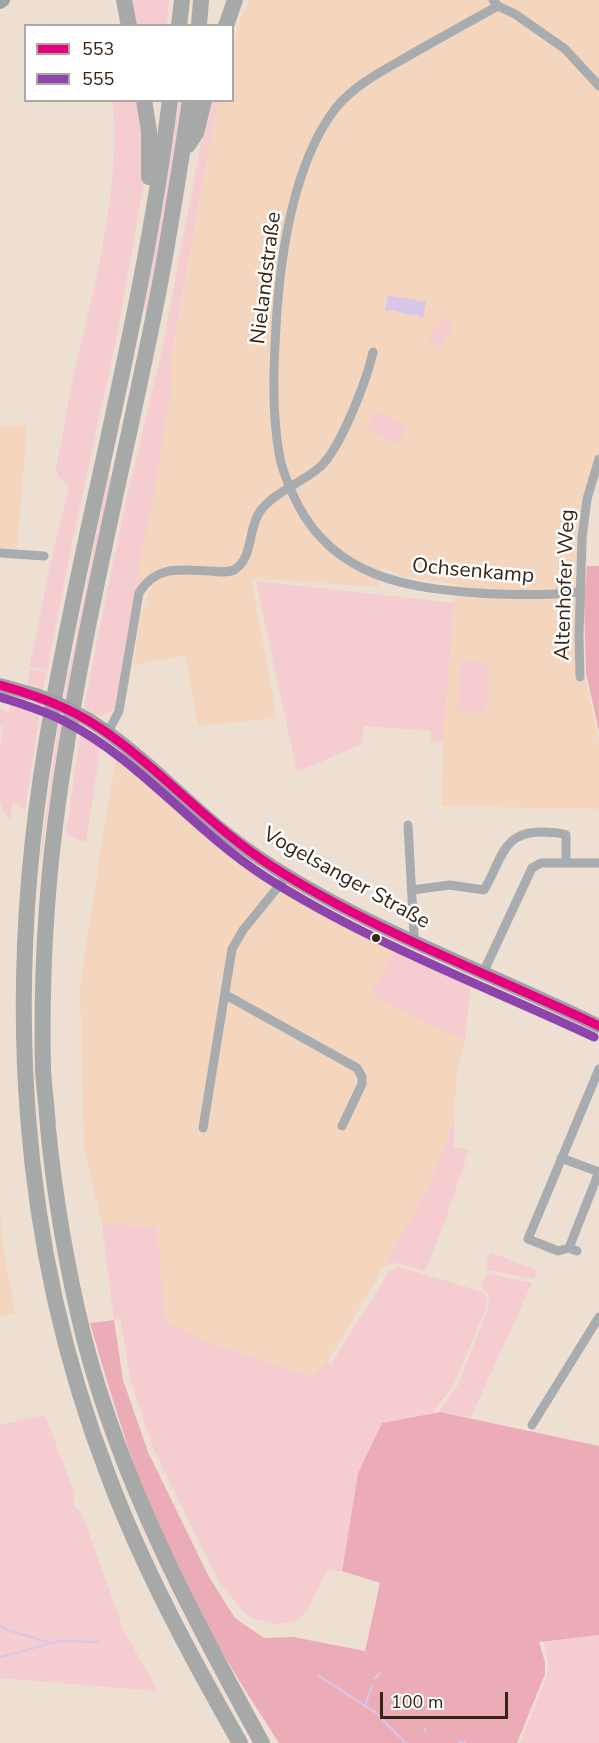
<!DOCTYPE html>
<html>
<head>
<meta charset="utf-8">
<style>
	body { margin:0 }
	#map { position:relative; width:599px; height:1743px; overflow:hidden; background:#eedfd3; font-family:"Nunito Sans",sans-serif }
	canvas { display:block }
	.legend { position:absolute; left:24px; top:24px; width:210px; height:78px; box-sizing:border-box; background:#fff; border:2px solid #afa8a2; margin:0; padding:8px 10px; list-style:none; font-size:18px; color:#372516 }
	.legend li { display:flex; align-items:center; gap:12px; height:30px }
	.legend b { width:30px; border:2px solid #afa8a2 }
	.scale { position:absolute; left:380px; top:1692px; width:128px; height:27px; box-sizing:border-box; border:3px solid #372516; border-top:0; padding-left:8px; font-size:18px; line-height:21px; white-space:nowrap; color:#372516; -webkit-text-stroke:4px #fff; paint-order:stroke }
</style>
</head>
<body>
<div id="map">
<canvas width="599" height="1743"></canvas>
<ul class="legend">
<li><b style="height:8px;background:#e5007d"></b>553</li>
<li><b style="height:8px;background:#8e44ad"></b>555</li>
</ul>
<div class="scale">100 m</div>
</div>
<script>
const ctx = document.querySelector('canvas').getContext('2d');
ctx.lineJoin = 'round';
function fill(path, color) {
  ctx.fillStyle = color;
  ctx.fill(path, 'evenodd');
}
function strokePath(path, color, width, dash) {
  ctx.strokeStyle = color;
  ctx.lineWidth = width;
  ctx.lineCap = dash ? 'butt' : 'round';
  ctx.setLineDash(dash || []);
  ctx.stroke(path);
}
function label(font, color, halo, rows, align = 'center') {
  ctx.font = font + ' "Nunito Sans",sans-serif';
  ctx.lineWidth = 5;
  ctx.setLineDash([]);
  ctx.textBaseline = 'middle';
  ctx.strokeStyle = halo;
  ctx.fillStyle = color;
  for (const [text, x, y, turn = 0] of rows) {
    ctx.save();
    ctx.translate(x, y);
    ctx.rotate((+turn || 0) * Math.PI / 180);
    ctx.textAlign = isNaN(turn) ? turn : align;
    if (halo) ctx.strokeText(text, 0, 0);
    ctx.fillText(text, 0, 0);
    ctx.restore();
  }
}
fill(new Path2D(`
	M250,0H599V471L590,505L583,624L584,673L599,741V809L442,806L443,741L454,603L457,584L405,577L384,569L378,587L251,578L277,718L198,726L185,655L133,665L140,619L148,593L153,586L132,581L218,101L232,100L233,48L240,19Z
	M27,425L17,551L0,549V426Z
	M117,754L141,770L223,844L271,877L382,939L471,979L465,1040L457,1071L454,1120L431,1181L373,1286L328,1361L312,1377L200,1339L164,1321L157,1227L102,1224L84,1150L80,987L102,841Z
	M0,1198L2,1239L15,1313L0,1317Z`), '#f4d6be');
fill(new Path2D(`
	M128,0H169L167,23L165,25H134Z
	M113,101H140L146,159L144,183L117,335L72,543L47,670L30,667V664L50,567L69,486L58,476L56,468C62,442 66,414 71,388C92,293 121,198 113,101Z
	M179,101H181L166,206L147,308H144L163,204Z
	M209,101H218L174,341L171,371L173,375L153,498L137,572L143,580L136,591L132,606L115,709H113C106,716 100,717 91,713L92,710H90L83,729L101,740V743L86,842L66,835L84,707L100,626L128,493L161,354Z
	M443,318L455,325L439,348L428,340Z
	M376,411L407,427L397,445L367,429Z
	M108,476H111L66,697L64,696Z
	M256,581L454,603L443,741L431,742V731L364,726L362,744L297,772Z
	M460,661L489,663L486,714L457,711Z
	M30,669L46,672L25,810L13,801L10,821L0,804V751L3,727L0,726V708L2,710L9,712L11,702L6,698L7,694L35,704L38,687L27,684Z
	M60,714L63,715L41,859L40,857Z
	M406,951L471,979L465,1040L425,1022L371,994L393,952L402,957Z
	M454,1120V1147L469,1150L444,1224L425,1271L397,1263L385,1265L431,1181Z
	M102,1224L157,1227L165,1321L200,1339L312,1377L328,1361L331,1364L390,1270L399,1267L483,1292L487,1298L486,1308L454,1384L433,1413L382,1423L358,1473L342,1571H327L307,1611L296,1621L277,1624L251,1618L242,1610L221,1585L154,1450L131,1382L120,1318L114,1320Z
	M490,1252L538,1271L534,1279L487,1270V1261Z
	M486,1273L532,1283L471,1417L438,1412L458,1385L488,1309C489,1299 491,1293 481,1287Z
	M45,1415L74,1492V1506L81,1511L124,1631L158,1691L0,1678V1425Z
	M599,1635V1743H520L547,1675L548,1662L543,1641Z`), '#f5ccd0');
fill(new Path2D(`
	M587,566H599V731L586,673L584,599Z
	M114,1320L123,1380L148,1452L209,1577L235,1618L264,1638L293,1637L365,1651L380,1583L342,1571L358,1473L382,1423L440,1412L599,1446V1635L539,1642L545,1662V1674L517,1743H279C242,1685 204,1627 175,1565C138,1488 114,1405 90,1323Z`), '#ebacb8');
fill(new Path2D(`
	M388,295L426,302L423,318L414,314L413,316L391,310L385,311Z`), '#d8c6e9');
strokePath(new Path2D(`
	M0,1625L7,1630L48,1642
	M0,1657L60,1641L98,1642
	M319,1676L375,1712L406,1743
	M375,1678L380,1673
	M365,1705L372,1686
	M424,1732L426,1728
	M459,1743L465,1742`), '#d8c6e9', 2);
strokePath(new Path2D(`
	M493,0L498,6L515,14L565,49L599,86
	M498,6C467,23 436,40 405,58C380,72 353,86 335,109C295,162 282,245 277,310C274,357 271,407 279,453C282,471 290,489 298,505C335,576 405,588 478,593C512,595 545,596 579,592
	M0,553L44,556
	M580,677L579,636L582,538L587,499L599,459
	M108,732L119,711L139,593C157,564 181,570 211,571C219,572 227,573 234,570C253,559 248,530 259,513C273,492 302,483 320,467C341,448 367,379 373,352
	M408,825L414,935L413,941
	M566,863H599
	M412,890L450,885L484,890C502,861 501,831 543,832C551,833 559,832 566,835V863H541L532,868L483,973
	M226,995L357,1068L362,1077V1084L342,1126
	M203,1128L232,949L243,930L287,876
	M561,1158L599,1172
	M569,1248L599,1172
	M577,1251L569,1248L558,1251L528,1239L599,1069
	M532,1425L599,1317`), '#a8acaf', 9);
strokePath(new Path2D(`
	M0,2L3,0
	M0,685L36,695
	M89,720C151,759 197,817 258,857C364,928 485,970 599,1026`), '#9ca2a5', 14);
strokePath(new Path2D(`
	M124,0L129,26
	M179,26L182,0
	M199,26L201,0
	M226,26L235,0
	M144,100L149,131V177
	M170,100C143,318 82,529 46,745C5,991 18,1242 108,1475C143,1568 191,1657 240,1743
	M190,100C179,174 168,247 153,319C121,478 81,636 59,796C46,886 41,978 43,1069C44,1088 47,1108 48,1128C55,1199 67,1269 84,1338C121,1482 191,1614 262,1743
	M188,145L196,133L204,100`), '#a7a8a8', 16);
strokePath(new Path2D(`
	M36,695L59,704L89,720`), '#9ca2a5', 14);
strokePath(new Path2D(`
	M0,685C35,695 69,707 100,728C161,769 210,827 273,867C375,932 490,974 599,1026`), '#e5007d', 9);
strokePath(new Path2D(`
	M0,697C22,704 43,710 64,721C139,759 193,830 264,876C367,942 483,985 594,1037`), '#8e44ad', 9);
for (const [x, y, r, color] of [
	[376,938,5,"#372516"]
]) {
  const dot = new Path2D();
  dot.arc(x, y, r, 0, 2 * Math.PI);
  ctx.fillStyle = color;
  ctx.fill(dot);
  strokePath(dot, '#fff', 2);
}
label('21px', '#372516', '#fff', [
	["Nielandstraße",267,278,-83],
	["Ochsenkamp",473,572,5],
	["Altenhofer Weg",566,585,-88],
	["Vogelsanger Straße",346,879,29]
]);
</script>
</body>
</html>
